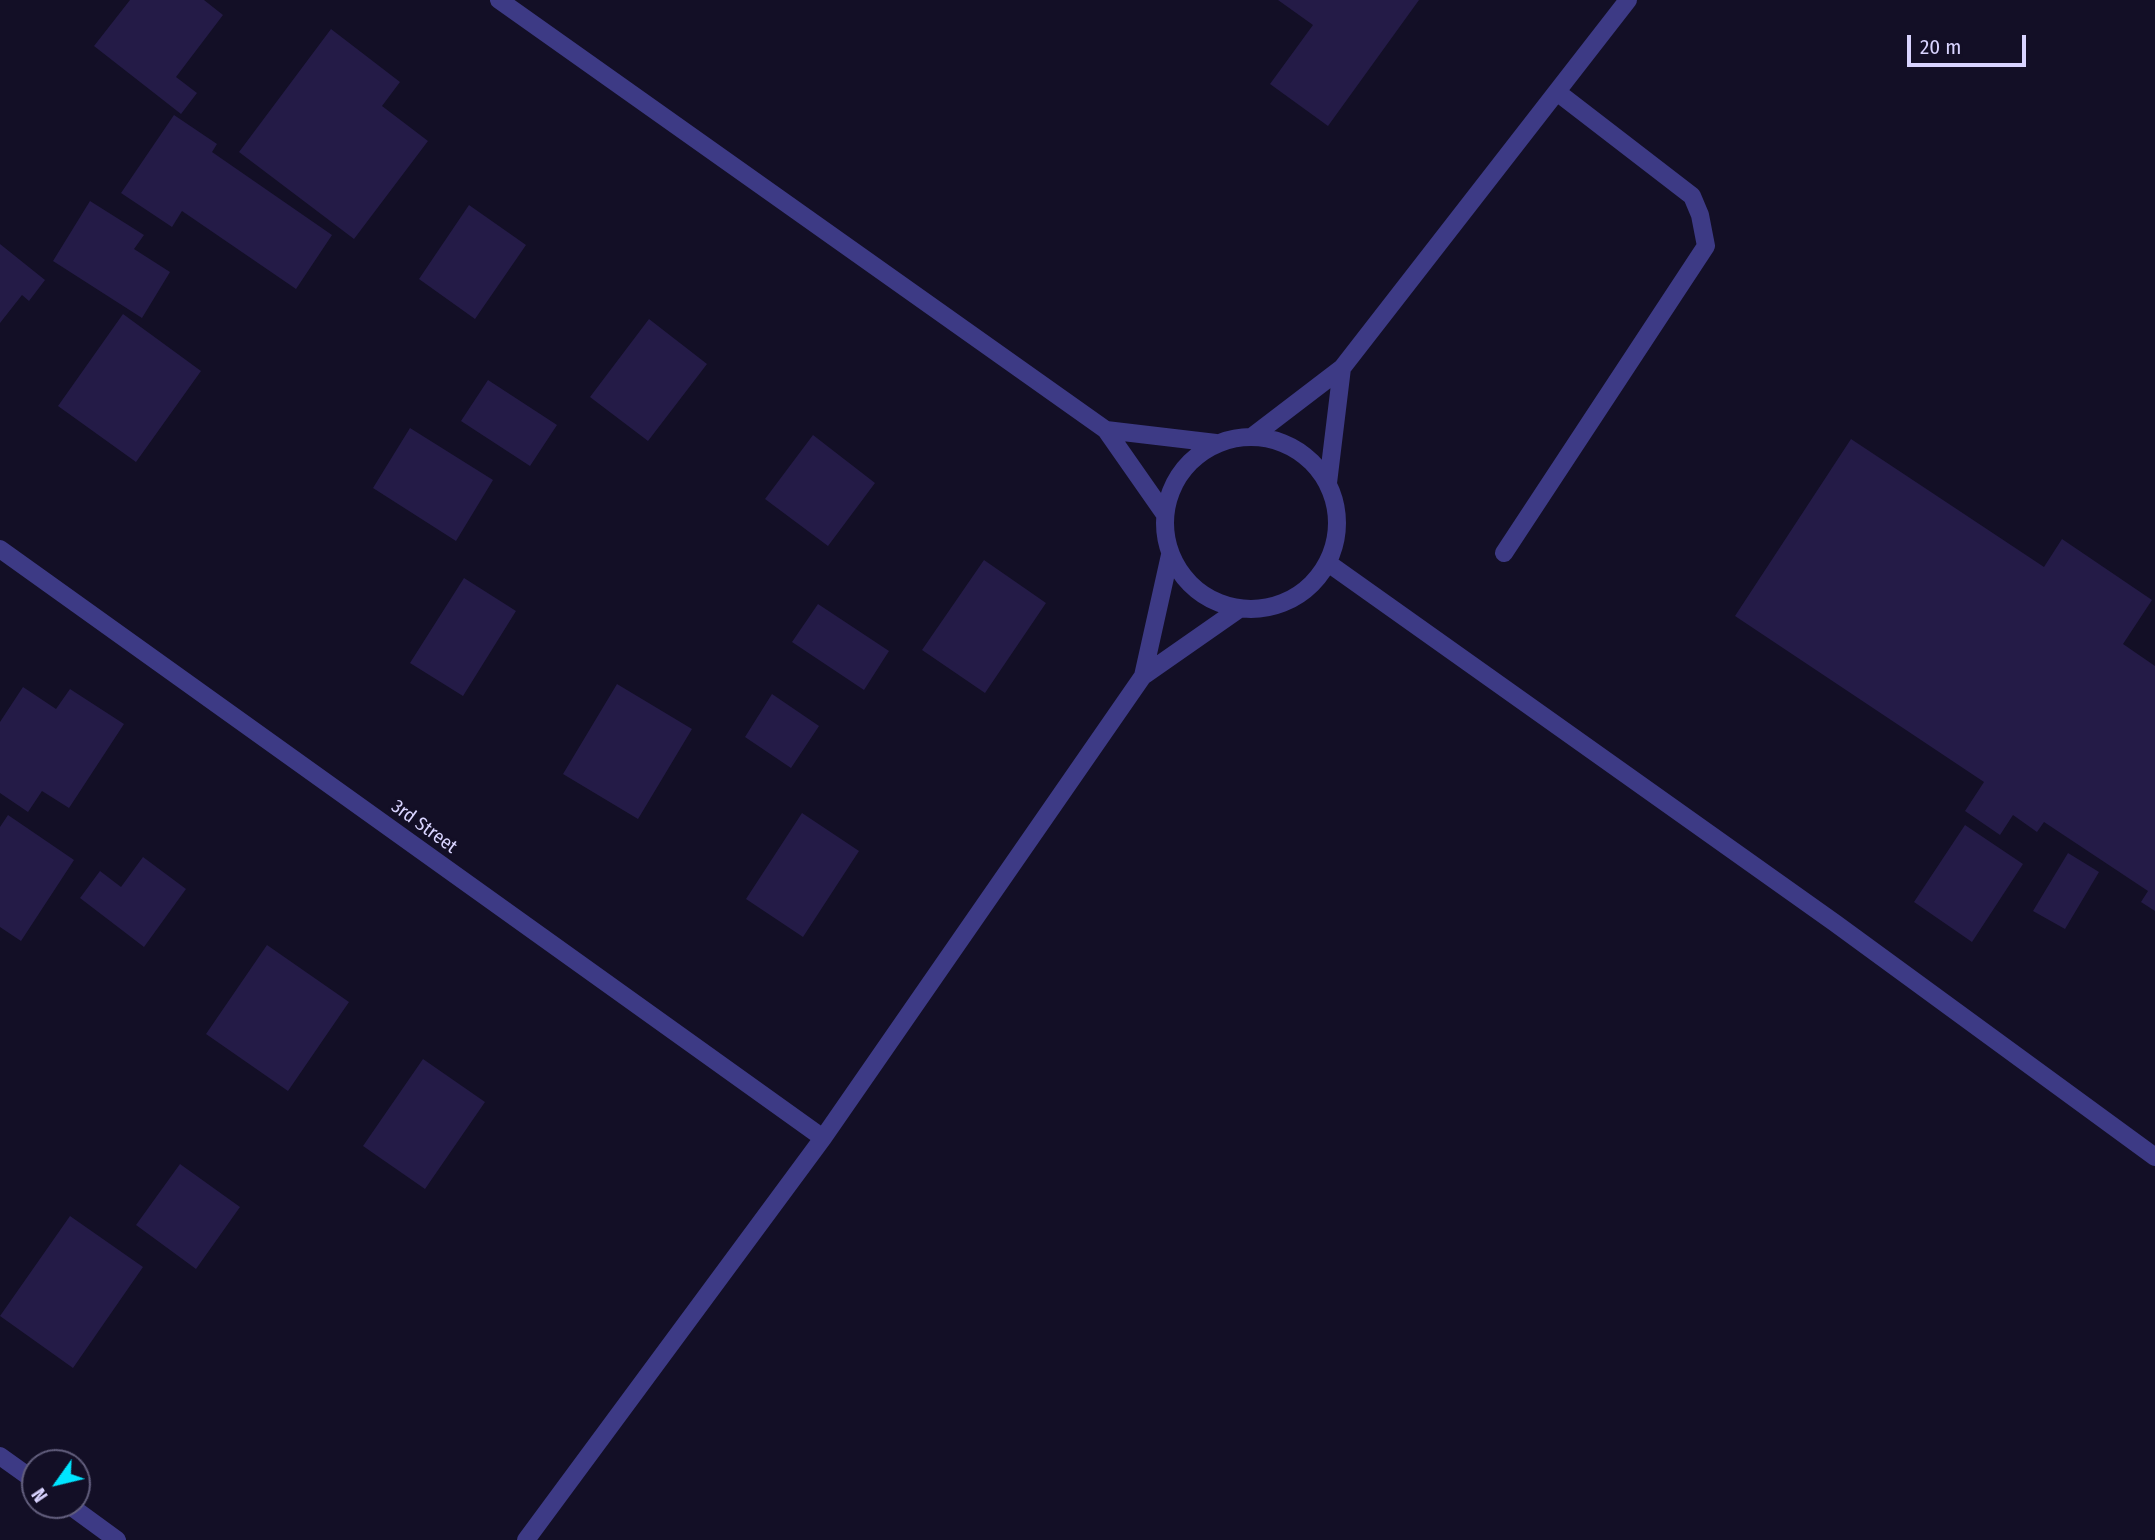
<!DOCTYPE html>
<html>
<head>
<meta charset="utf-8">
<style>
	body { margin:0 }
	#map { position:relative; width:2155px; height:1540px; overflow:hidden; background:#130f26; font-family:"Fira Sans Condensed",sans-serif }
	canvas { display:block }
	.north { position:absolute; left:21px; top:1449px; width:70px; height:70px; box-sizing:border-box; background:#130f26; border:2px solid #625e7d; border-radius:50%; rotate:236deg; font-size:19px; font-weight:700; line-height:28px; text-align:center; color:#d9d4ff }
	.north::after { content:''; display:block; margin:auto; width:24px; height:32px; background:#00e5ff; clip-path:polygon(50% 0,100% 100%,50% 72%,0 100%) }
	.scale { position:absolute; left:1907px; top:35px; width:119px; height:32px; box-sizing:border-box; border:4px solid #d9d4ff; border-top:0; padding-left:9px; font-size:21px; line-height:24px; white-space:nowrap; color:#d9d4ff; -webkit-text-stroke:5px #130f26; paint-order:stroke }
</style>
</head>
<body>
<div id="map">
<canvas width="2155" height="1540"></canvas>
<div class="north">N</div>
<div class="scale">20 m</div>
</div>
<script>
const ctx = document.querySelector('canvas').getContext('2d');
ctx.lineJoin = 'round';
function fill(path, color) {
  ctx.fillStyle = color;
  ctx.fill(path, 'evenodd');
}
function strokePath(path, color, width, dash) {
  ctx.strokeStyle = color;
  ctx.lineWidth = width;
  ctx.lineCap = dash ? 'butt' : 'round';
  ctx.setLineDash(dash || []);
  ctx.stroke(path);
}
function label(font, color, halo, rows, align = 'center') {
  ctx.font = font + ' "Fira Sans Condensed",sans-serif';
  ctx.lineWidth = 5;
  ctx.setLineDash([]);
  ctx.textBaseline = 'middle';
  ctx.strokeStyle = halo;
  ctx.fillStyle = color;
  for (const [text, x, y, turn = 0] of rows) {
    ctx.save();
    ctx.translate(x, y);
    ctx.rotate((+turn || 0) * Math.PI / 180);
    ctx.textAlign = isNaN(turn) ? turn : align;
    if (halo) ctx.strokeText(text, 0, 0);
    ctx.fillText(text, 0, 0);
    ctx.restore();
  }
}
fill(new Path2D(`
	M130,0H204L223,15L176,77L197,93L181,114L94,46Z
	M1278,0H1419L1328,126L1270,84L1313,25Z
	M331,29L400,82L382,106L428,141L354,239L239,152Z
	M174,115L217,144L212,152L332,235L296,289L182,211L172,227L121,193Z
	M90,201L144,235L134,249L170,272L142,318L53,261Z
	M469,205L526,245L475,319L419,279Z
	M0,244L45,280L29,301L22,295L0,323Z
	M123,314L201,371L136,462L58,406Z
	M649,319L707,364L648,441L590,397Z
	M488,380L557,425L530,466L461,421Z
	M410,428L493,480L456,541L373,488Z
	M813,435L875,483L828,546L765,499Z
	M1851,439L2044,567L2062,539L2152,600L2123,644L2155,666V911L2141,902L2148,891L2044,822L2037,832L2013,815L2000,835L1965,811L1984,782L1735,616Z
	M984,560L1046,603L985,693L922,650Z
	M464,578L516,611L463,696L410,663Z
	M818,604L889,651L864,690L792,642Z
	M617,684L692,729L638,819L563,774Z
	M23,687L56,709L70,689L124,724L69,808L42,791L28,812L0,793V722Z
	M772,694L819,726L791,768L745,737Z
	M802,813L859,851L803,937L746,899Z
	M8,815L74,860L21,941L0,927V827Z
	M1965,825L2023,864L1972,942L1914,902Z
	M2068,853L2099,872L2065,929L2033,911Z
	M143,857L186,889L144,947L80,898L100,871L121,887Z
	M267,945L349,1002L288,1091L206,1034Z
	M423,1059L485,1102L425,1189L363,1146Z
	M180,1164L240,1207L196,1269L136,1225Z
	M70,1216L143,1267L73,1368L0,1316Z`), '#241b47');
strokePath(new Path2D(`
	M499,0L1106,430L1164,513
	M1106,430L1216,443
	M1253,436L1342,368L1628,0
	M1165 523a86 86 0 1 1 172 0a86 86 0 1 1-172 0Z
	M1328,483L1342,368
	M0,549L823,1138
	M1504,553L1706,246L1700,215L1692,196L1557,92
	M1328,563L1835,923L2155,1157
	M1143,676L1170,555
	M0,1456L35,1481
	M69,1505L117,1540
	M526,1540L823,1138L1143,676L1239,609`), '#3d3a85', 18);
label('19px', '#d9d4ff', '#130f26', [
	["3rd Street",424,827,36]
]);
</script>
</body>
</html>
